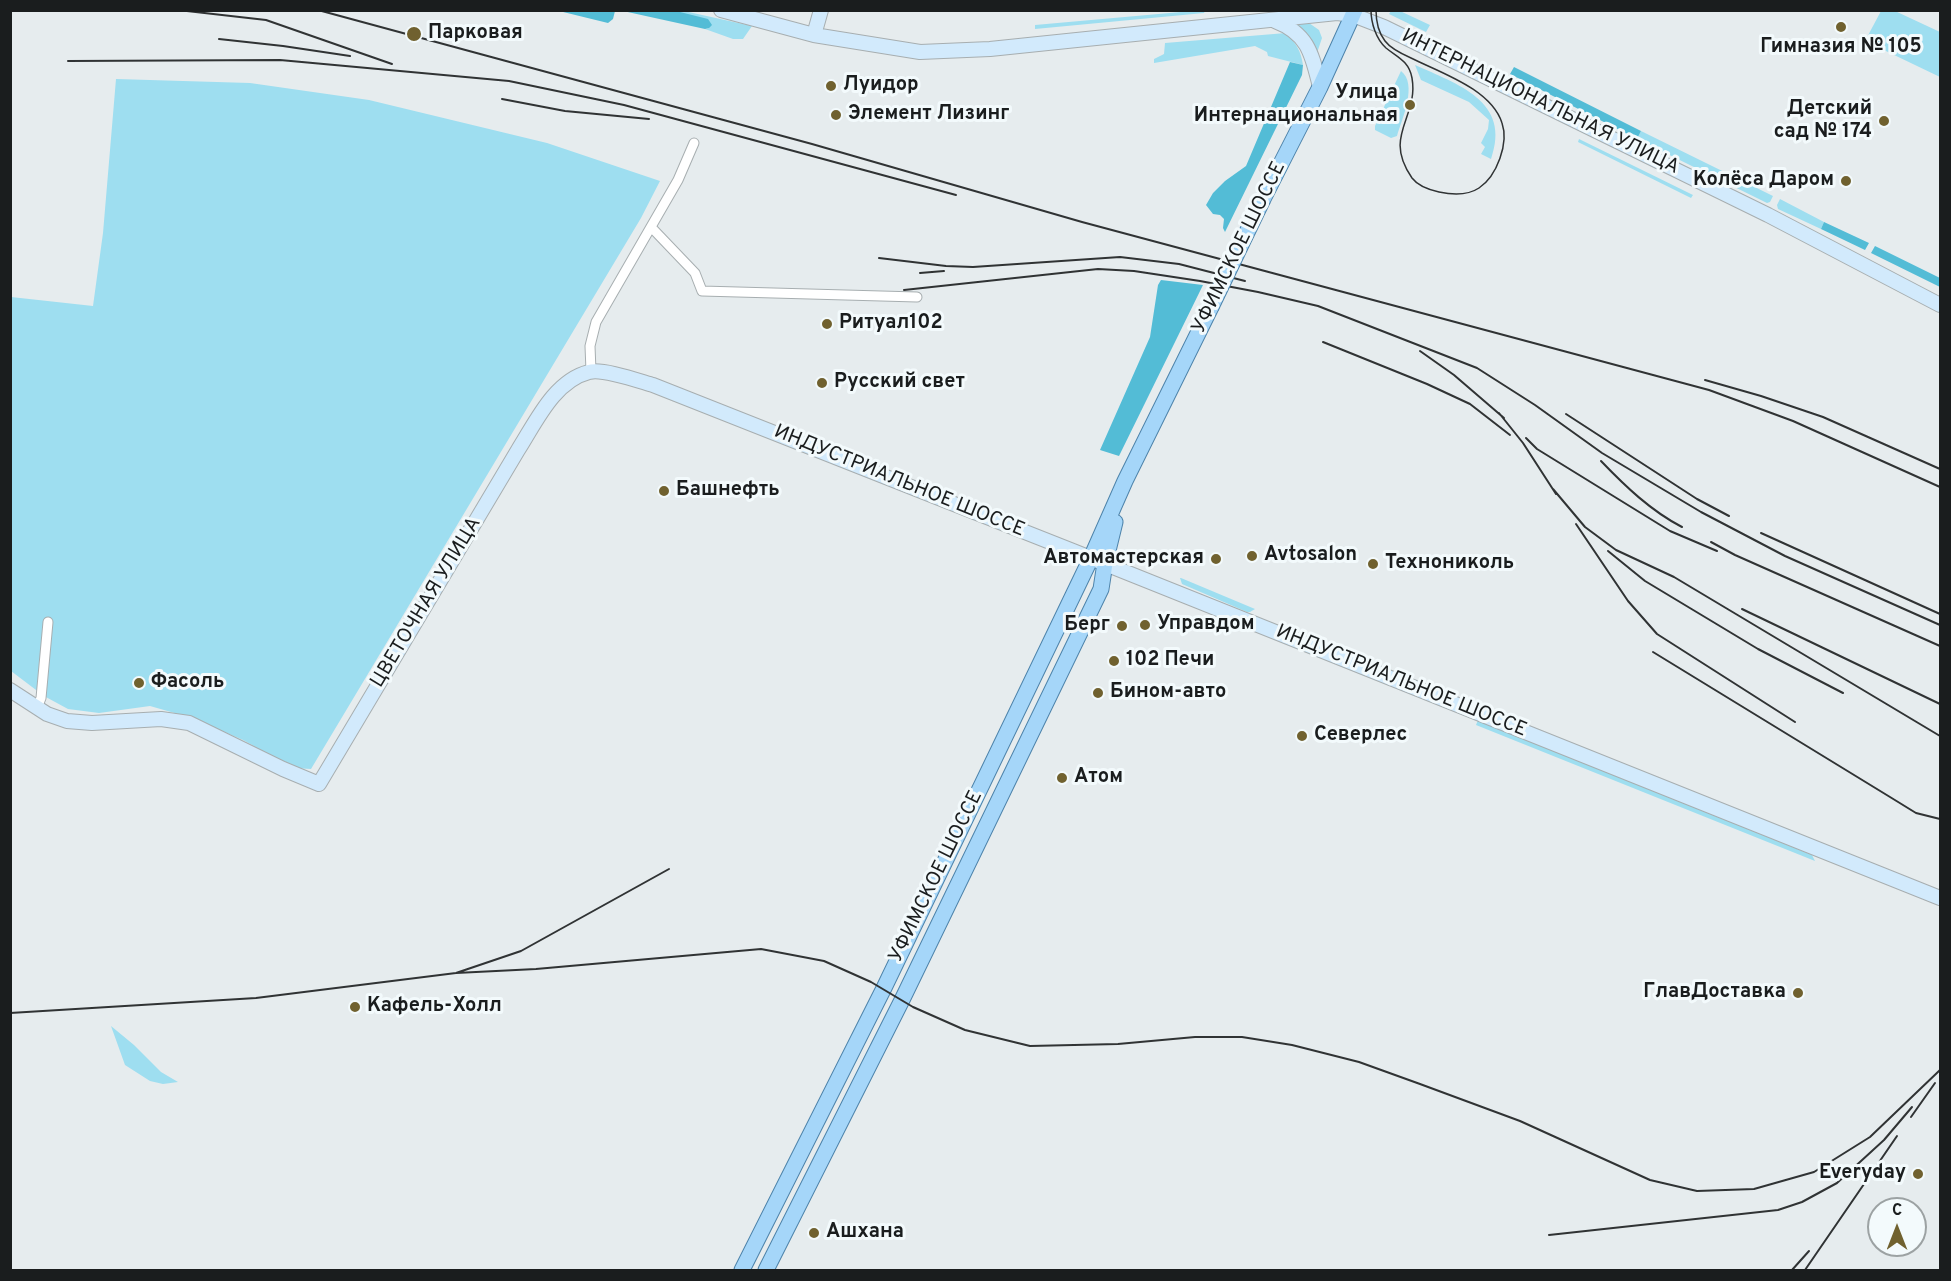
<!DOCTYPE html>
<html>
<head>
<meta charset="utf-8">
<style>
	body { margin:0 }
	#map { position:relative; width:1951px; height:1281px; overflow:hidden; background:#e6ecee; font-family:Overpass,sans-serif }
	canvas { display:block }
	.frame { position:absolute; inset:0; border:12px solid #1a1d1e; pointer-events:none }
	.north { position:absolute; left:1867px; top:1197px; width:60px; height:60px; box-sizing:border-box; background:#f3fafc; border:2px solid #9ca2a3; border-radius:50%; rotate:0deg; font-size:16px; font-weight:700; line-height:24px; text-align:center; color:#1a1d1e }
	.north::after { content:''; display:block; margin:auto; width:21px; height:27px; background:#70612f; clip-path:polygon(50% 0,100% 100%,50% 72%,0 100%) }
</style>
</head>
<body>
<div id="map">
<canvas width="1951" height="1281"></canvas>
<div class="frame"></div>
<div class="north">С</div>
</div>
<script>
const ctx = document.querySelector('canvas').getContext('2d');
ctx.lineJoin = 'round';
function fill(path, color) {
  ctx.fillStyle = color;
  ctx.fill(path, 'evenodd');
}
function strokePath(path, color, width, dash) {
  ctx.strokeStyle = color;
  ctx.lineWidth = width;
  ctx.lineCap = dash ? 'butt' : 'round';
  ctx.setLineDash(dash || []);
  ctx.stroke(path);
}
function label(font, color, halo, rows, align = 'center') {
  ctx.font = font + ' Overpass,sans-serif';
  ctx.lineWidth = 6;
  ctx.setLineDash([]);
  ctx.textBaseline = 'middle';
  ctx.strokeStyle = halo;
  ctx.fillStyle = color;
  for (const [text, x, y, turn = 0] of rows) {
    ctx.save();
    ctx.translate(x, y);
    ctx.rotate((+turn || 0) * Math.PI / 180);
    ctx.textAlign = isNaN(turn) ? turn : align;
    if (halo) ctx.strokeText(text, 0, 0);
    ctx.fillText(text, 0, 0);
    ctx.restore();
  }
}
fill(new Path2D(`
	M676,11H684L752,26L743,39H733L705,29L709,28Z
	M1192,11H1205L1204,13L1035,29V25Z
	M1391,11H1400L1430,25L1426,32L1389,14Z
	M1881,11H1895L1940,32V77L1865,41Z
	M1309,23L1319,30L1322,38L1317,53L1295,24Z
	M1286,33C1296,43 1301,51 1303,65L1268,56L1267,52L1255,46L1154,63V59L1164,54L1165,43Z
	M1415,65C1457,84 1512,101 1491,159L1481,154L1485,147L1481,143L1488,129L1489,120L1469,102L1421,80Z
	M1401,71C1418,84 1402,119 1397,136L1391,138L1375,130V126Z
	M116,79L250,83L369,100L547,143L660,181L641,218L311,769L294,768L243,740L192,718L150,706L99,713L68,709L44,696L11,671V297L93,306L103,233Z
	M1641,131L1773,196L1770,202L1767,203L1637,139Z
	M1579,139L1693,195L1691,198L1578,142Z
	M1780,199L1824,222L1821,229L1778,209L1777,205Z
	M1180,578H1181L1255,609L1250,612H1247L1182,584Z
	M1478,720L1812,855L1815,861L1476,725Z
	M111,1026L134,1045L161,1072L178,1082L163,1084L150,1081L125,1065Z`), '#9edef0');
fill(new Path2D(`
	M559,11H615L613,19L608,23Z
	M623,11H676L708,19L712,25L709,28L705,29Z
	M1290,62L1303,65L1302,75L1225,232L1223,228L1224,219L1220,215L1213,214L1206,205L1213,193L1225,181L1246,166Z
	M1514,67L1641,131L1637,139L1510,74Z
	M1824,222L1869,243L1865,250L1821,229Z
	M1875,246L1940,278V287L1871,253Z
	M1161,280L1203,285L1119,456L1100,450L1150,337L1158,285Z`), '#53bcd6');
const street = new Path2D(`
	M651,227L695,273L702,291L917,297
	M591,371L590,346L596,322L678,180L694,143
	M37,708L41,698L48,622`);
const secondary = new Path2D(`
	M721,10L814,35L920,52L990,49L1337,13L1353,15L1384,27L1768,215L1940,305
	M1275,21C1309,34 1312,55 1320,87
	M814,35L821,10
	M10,690L47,714L67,721L92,723L161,719L189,723L283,769L319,784L518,450C536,422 554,381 589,372C602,368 639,381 653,385L1073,551L1940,898`);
const primary = new Path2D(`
	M1263,199L1320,87L1355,10
	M742,1270L884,988L1091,558L1125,481L1211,307
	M766,1270L902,1000L1101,589L1105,563L1115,522`);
strokePath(street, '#a7aeb0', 11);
strokePath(secondary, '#a7aeb0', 16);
strokePath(primary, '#4d83aa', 17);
strokePath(street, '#fff', 9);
strokePath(secondary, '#d2eafc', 14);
strokePath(primary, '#a5d6f9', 15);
strokePath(new Path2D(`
	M1371,10C1371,23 1376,39 1386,48C1397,57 1409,61 1412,78C1419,118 1382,135 1412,178C1418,186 1430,190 1439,192C1453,195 1467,196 1479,188C1497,176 1509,143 1502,123C1491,89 1441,73 1411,58C1402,54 1391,49 1385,41C1378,32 1376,21 1376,10`), '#303334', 1.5);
strokePath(new Path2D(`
	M178,10L266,20L392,64
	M318,10L812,144L1082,222L1709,390L1793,421L1940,487
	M219,39L283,46L350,56
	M68,61L280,60L509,81L624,105L956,195
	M502,99L565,111L649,119
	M879,258L946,266L973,267L1120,257L1179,264L1245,281
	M920,273L944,271
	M904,290L1098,269L1134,271L1200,281L1258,292L1318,306L1477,368L1535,405L1602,453L1701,512L1785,556L1940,625
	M1323,342L1427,384L1470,404L1510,435
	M1420,351L1454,375L1504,418
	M1705,380L1761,396L1823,417L1940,469
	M1499,413L1523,443L1556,494
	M1566,414L1697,499L1729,516
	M1526,438L1537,449L1670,531L1717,551
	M1601,461C1625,486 1651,511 1682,527
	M1553,489L1585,527L1616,550L1674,577L1940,736
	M1576,524L1628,601L1657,634L1795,722
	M1761,533L1940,614
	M1711,542L1735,555L1940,646
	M1608,551L1645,581L1758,649L1843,693
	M1742,609L1940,704
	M1653,652L1890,797L1916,813L1940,819
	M456,973L536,969L761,949L824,961L871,982L913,1007L965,1030L1030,1046L1118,1044L1195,1037H1242L1292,1045L1359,1062L1420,1084L1520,1121L1650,1180L1697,1191L1754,1189L1814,1172L1870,1137L1940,1070
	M10,1013L256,998L456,973L521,951L669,869
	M1911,1117L1935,1083
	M1549,1235L1778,1210L1802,1202L1837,1183L1884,1140L1912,1107
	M1792,1270L1809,1251
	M1805,1270L1897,1136`), '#303334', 2);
const primaryBridge = new Path2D(`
	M1211,307L1263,199`);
strokePath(primaryBridge, '#4d83aa', 17, []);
strokePath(primaryBridge, '#a5d6f9', 15);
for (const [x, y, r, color] of [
	[1841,27,6,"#70612f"],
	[414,34,8,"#70612f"],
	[831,86,6,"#70612f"],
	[1410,105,6,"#70612f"],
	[836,115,6,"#70612f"],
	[1884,121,6,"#70612f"],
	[1846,181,6,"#70612f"],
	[827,324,6,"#70612f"],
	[822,383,6,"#70612f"],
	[664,491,6,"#70612f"],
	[1252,556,6,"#70612f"],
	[1216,559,6,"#70612f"],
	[1373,564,6,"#70612f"],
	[1145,625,6,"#70612f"],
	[1122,626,6,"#70612f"],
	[1114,661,6,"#70612f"],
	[139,683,6,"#70612f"],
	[1098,693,6,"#70612f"],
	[1302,736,6,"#70612f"],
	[1062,778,6,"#70612f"],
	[1798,993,6,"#70612f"],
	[355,1007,6,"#70612f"],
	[1918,1174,6,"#70612f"],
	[814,1233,6,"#70612f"]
]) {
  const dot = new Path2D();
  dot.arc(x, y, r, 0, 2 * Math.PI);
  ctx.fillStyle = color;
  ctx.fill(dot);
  strokePath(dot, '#f3fafc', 2);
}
label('bold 20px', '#1a1d1e', '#f3fafc', [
	["Парковая",428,34],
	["Гимназия № 105",1841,48,"center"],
	["Луидор",843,86],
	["Улица",1398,94,"right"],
	["Интернациональная",1398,117,"right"],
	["Детский",1872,110,"right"],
	["сад № 174",1872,133,"right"],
	["Элемент Лизинг",848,115],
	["Колёса Даром",1834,181,"right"],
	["Ритуал102",839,324],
	["Русский свет",834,383],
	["Башнефть",676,491],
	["Avtosalon",1264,556],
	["Автомастерская",1204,559,"right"],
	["Технониколь",1385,564],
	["Управдом",1157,625],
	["Берг",1110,626,"right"],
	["102 Печи",1126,661],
	["Фасоль",151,683],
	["Бином-авто",1110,693],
	["Северлес",1314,736],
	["Атом",1074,778],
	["ГлавДоставка",1786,993,"right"],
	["Кафель-Холл",367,1007],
	["Everyday",1906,1174,"right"],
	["Ашхана",826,1233]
], 'left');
label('20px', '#1a1d1e', '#f3fafc', [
	["ИНТЕРНАЦИОНАЛЬНАЯ УЛИЦА",1540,103,26],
	["УФИМСКОЕ ШОССЕ",1240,248,-64],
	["ИНДУСТРИАЛЬНОЕ ШОССЕ",899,482,22],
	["ЦВЕТОЧНАЯ УЛИЦА",427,603,-59],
	["ИНДУСТРИАЛЬНОЕ ШОССЕ",1401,682,22],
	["УФИМСКОЕ ШОССЕ",937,877,-64]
]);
</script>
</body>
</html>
